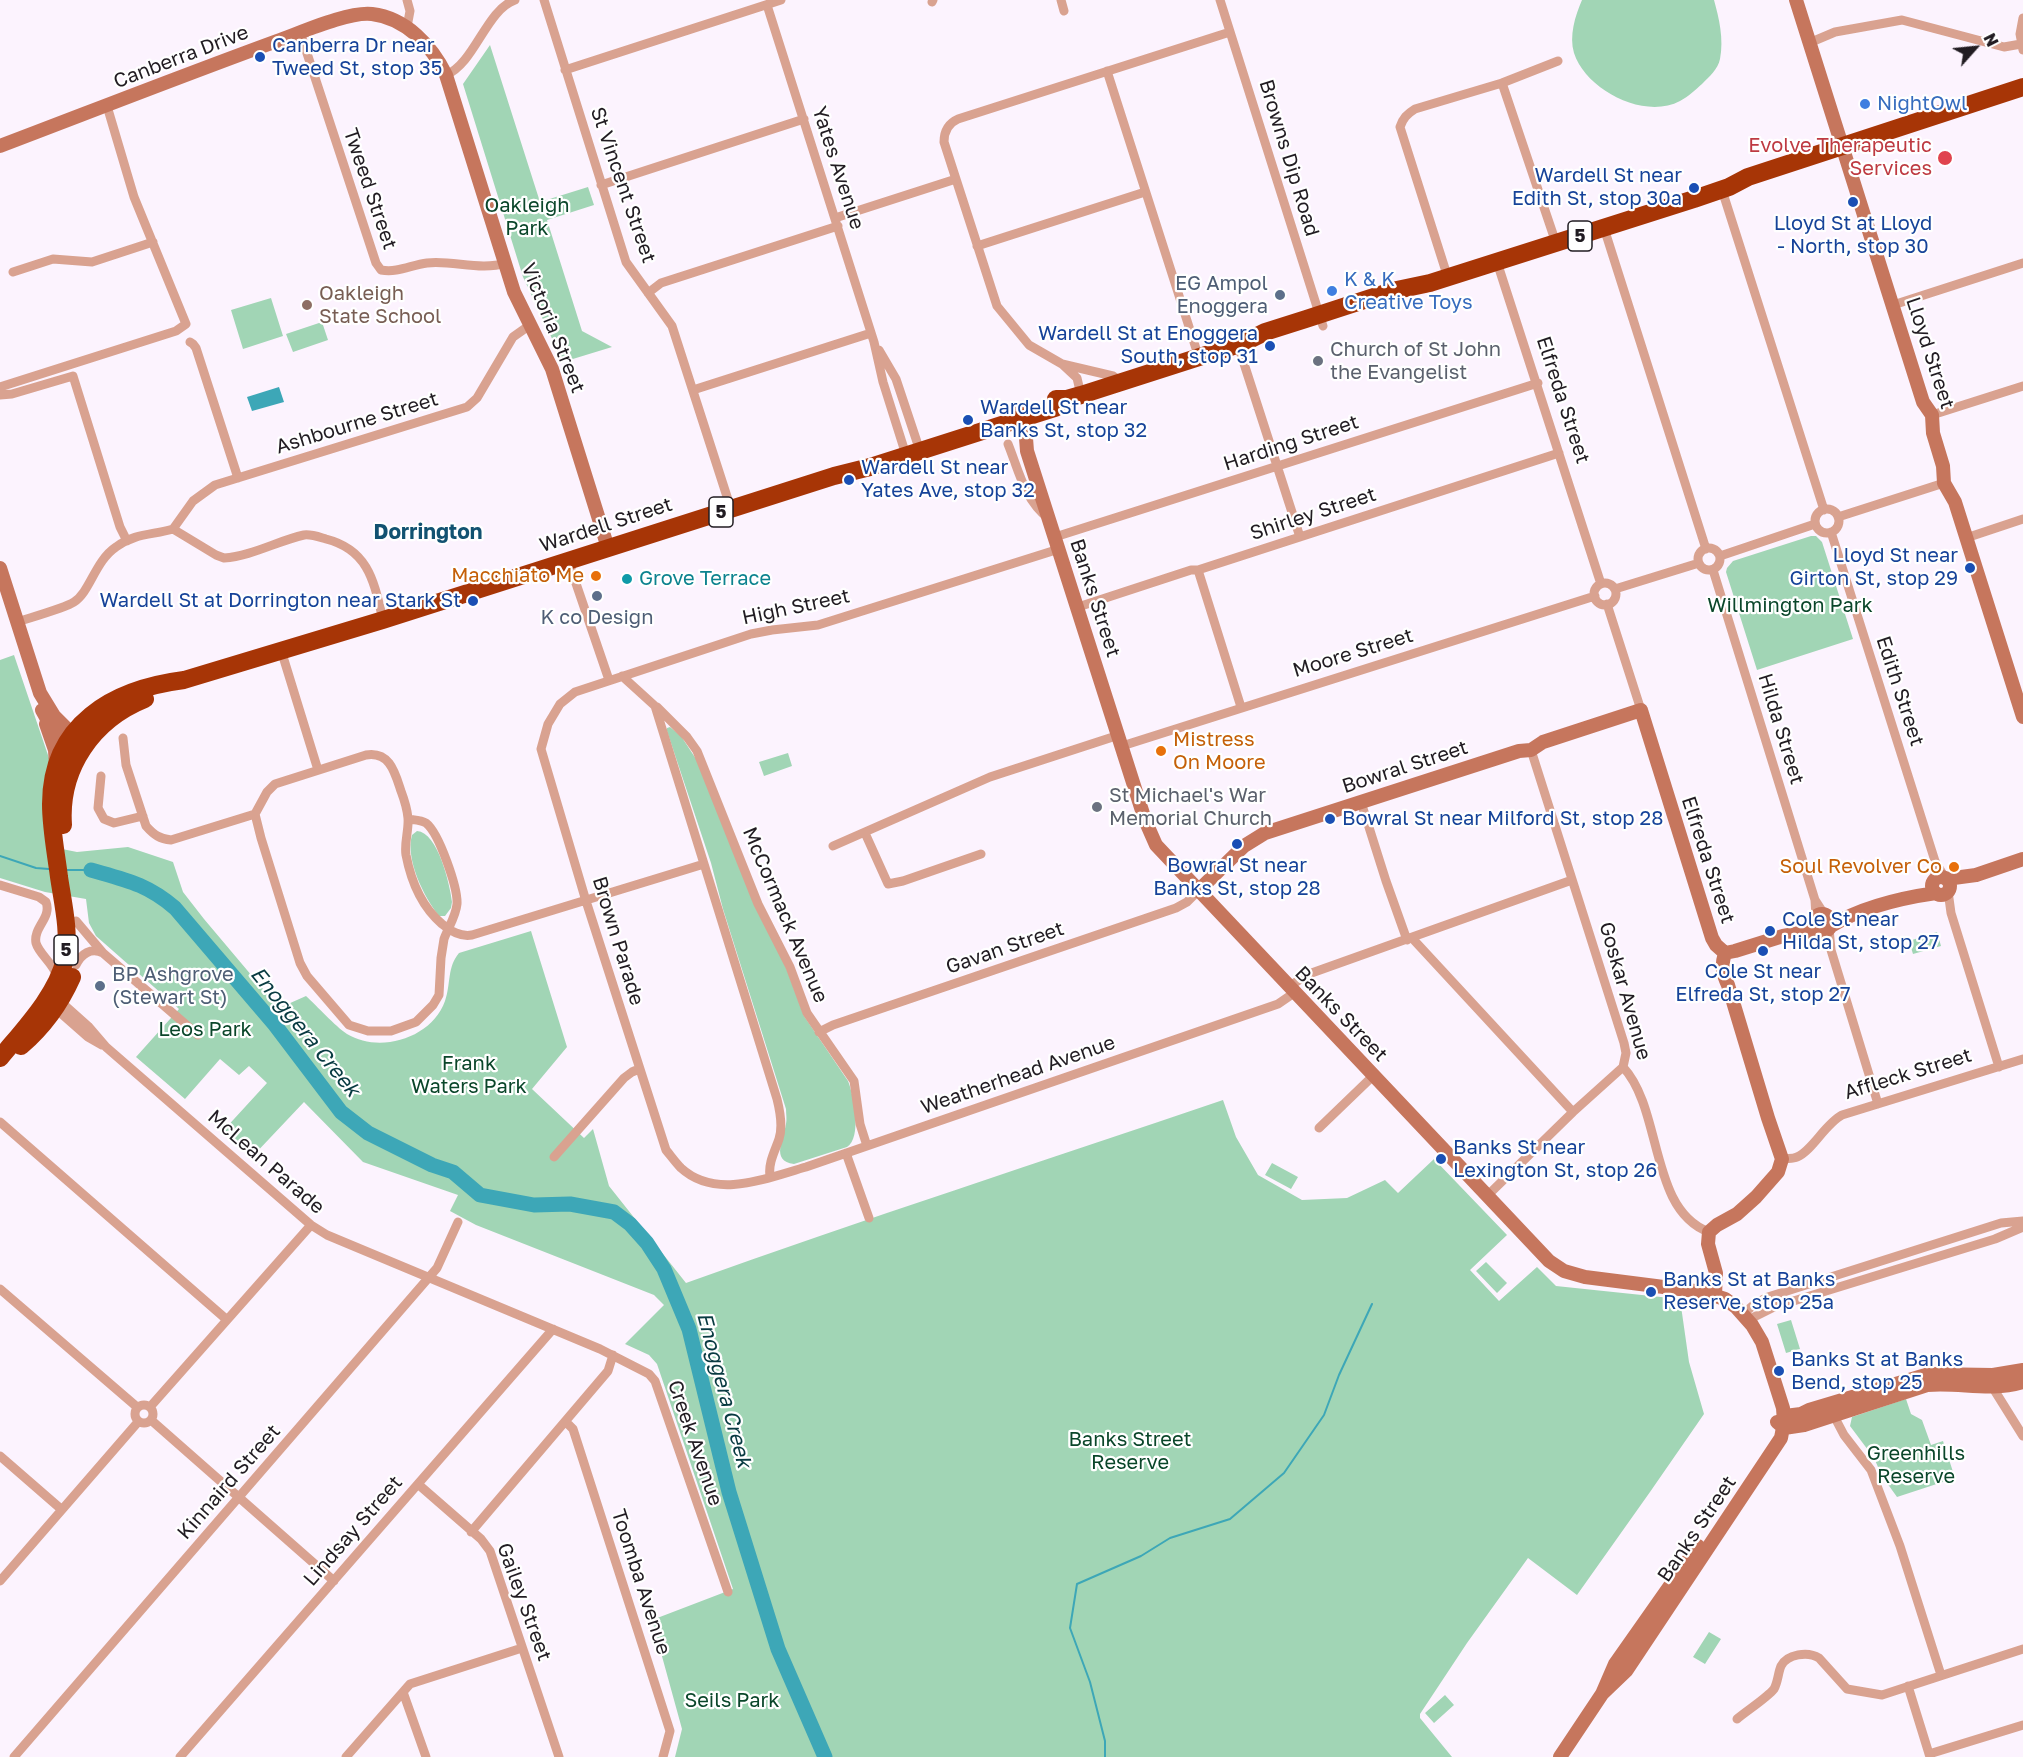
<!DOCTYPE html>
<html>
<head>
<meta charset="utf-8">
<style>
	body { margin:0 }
	#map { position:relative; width:2023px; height:1757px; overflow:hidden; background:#fcf3fe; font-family:"Golos Text",sans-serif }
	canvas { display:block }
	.north { position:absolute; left:1945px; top:18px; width:60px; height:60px; -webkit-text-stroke:4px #fff; paint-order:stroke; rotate:63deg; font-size:16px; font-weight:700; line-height:24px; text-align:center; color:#211c22 }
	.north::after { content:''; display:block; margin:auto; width:21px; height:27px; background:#211c22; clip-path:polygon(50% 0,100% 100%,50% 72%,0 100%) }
</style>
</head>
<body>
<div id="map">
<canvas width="2023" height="1757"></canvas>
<div class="north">N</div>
</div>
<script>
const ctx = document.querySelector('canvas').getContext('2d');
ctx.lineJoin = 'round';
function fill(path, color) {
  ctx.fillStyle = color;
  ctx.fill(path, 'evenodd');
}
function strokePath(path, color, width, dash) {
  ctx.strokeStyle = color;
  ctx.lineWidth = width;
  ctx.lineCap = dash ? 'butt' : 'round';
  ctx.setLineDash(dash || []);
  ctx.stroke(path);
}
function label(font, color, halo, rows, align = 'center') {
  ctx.font = font + ' "Golos Text",sans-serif';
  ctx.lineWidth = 4.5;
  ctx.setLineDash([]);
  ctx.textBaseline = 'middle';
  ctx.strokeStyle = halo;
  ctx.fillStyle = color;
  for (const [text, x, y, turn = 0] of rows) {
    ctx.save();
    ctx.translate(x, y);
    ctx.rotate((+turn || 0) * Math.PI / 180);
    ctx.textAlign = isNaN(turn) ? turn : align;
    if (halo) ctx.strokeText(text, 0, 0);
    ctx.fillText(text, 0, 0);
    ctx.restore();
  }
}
fill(new Path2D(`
	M1582,0H1714C1719,18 1724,39 1720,59C1718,69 1709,77 1702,84C1695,90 1688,97 1680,101C1644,120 1586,90 1574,53C1569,36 1575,16 1582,0Z
	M490,45L540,202L588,187L594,205L547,220L582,331L612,347L563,362L523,277L463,84Z
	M271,298L283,336L243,349L231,310Z
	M322,322L328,340L293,352L286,334Z
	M1811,536H1816L1822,542L1853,639L1757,670L1726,572L1727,568L1733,561Z
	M14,655L50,761L47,846L77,852L128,847L173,862L183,892L204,919L279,1008L306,996C317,1006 335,1026 347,1034C380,1054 432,1038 445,1001C451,984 447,967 459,953L531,931L567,1047L532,1089L584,1138L593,1129L609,1186L686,1283C864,1219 1044,1161 1223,1100L1236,1137L1258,1175L1302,1200L1347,1198L1385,1180L1398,1193L1434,1159L1507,1235L1470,1270L1499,1301L1537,1267L1556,1286L1680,1299L1689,1362L1704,1414L1650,1492L1577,1595L1528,1558L1467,1643L1420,1714V1718L1452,1757H675L682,1729L652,1620L733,1589L657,1364L649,1355L625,1344L664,1305L654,1295L476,1225L450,1211L458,1195L363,1162L304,1102L252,1157L223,1131L267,1083L249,1066L239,1075L220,1059L185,1099L136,1057L179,1009L96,936L89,923L86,899L45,892L0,878V660Z
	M670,727L681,736L698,762L787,970L804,1016L848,1081C854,1096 862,1138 847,1147L794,1164C770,1161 784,1138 786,1124C787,1119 786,1114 786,1109L723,909L711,863L667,731V728Z
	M788,753L792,766L764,776L759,762Z
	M417,831C438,832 450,885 452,902L451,908L445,916H439C424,897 405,859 412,835Z
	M1937,932L1941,946L1913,954L1909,941Z
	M1272,1163L1298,1177L1291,1189L1265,1175Z
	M1486,1262L1507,1283L1497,1293L1476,1271Z
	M1791,1320L1800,1349L1786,1353L1777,1324Z
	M1906,1399L1911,1414L1922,1420L1931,1445L1943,1441L1955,1478L1897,1497L1882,1476L1874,1458L1850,1426L1852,1417Z
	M1709,1632L1721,1639L1705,1664L1693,1657Z
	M1445,1695L1454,1705L1434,1723L1425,1713Z`), '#a1d5b5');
fill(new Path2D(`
	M279,387L284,402L252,411L247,397Z`), '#3da7b7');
strokePath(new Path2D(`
	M0,856L36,868L49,869
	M67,870H91
	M1105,1757V1741L1090,1682L1070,1628L1077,1584L1141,1556L1170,1538L1230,1519L1284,1473L1324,1415L1339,1375L1372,1304`), '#3da7b7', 2);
strokePath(new Path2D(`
	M91,870C126,880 147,884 175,908L275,1025L341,1112L368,1133L432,1165L453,1172L480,1195L534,1205L570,1204L614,1212L630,1224L647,1243L664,1269L689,1329L729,1492L778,1649L825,1757`), '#3da7b7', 15);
strokePath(new Path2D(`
	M544,0L626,262L672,326L731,509
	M1061,0L1064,11
	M1220,0L1323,326
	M932,2L933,0
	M767,5L874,342L883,382L906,455
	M2023,18L2020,34L2023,50
	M407,27L410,11L407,0
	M300,32L376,263L381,270C398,273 411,265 427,263C453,260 480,271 506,263
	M1809,43L1835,32L1902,20L2004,47L2021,44
	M565,70L781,0
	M1107,71L1199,358
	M446,75C475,63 486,10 515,0
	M1502,83L1556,243
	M601,185L804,119
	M1722,190L1824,510
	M835,218L956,179
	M1604,228L1706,549
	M977,246L1145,192
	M1497,262L1601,584
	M13,272L53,259L92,262L153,242
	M1448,278L1400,127C1403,118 1407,114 1415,109L1502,83L1558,61
	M648,293L661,283L838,226
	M1893,305L2023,263
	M190,342L193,344L196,348L238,478
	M1238,345L1300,537
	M879,350L896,379L920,451
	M1062,364L1113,376L1120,381
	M0,387L176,331L186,324L134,197L107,106
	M693,390L871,333
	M0,395L12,394L73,376L120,527L127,541
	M1081,395L1077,378L1062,364L1029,345L997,306L944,142C944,131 949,123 958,119L1230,32
	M1932,415L2023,386
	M1008,444C1019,471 1024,499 1048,518
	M1815 521a12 12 0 1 1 24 0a12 12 0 1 1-24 0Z
	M1838,517L1944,483
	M173,529L193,501L215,485L467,407L477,398L513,337L530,325
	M1831,532L1935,861L1945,878
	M1055,537L1538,383
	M1966,538L2023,519
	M1698 559a11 11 0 1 1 22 0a11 11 0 1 1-22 0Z
	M1059,549L818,625L772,630L751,634L575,692L560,704L548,724L541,749L586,901L666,1150C671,1156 676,1163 681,1168C716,1200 767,1178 806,1167L1278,1004L1294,993
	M1720,556L1815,524
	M568,560L609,680
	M1198,570L1241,707
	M1713,570L1815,900L1816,917
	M1594 594a11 11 0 1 1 22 0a11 11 0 1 1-22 0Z
	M1615,589L1699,563
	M1607,604L1641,710
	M1078,607L1191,570H1198L1559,453
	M17,622C29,618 65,608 74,602C90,592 95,561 116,547C135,533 153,535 173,529L216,555L224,558C252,556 277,541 304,535C311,534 319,537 326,539C369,550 374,582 383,620
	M281,650L318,770
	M622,676L655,706L777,1099C780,1111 783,1127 779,1139C775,1151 768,1163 770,1176
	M657,707L687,737L697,751L758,904L790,967L807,1013L854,1081L860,1124L867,1146
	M123,738L126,765L146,826C154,835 160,839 171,840L255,814
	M1122,746L1595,596
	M1531,750L1624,1043L1626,1053L1623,1067C1663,1110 1649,1210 1709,1232
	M101,776L98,808L104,819L114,823L143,816
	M1361,802L1386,881L1407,940
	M408,819C414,820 421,820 426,823C439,833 458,888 457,904C456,916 448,928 444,939L441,958L439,995L433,1005L416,1022L391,1031H368L349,1025L307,976L300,963L261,838L255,814L267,792L275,784L366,755C390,751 395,773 401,791C404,799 407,808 408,818C409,830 404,843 406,855C411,881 422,907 442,924C451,931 460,937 472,935L704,864
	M865,833L888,884L903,881L981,854
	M833,846L990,777L1119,735
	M1935,861V880
	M0,885L39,897L46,902C52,918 33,927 36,943C39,954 53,963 57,976
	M1948,891L1951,913L1999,1067
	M1815,900L1824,914
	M76,921L103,953L198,1035
	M1829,928L1831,950L1878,1104
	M1412,938L1573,1112
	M76,965C81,954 91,947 103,953
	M1289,987L1306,975L1572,880
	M60,1001L88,1026L106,1047L311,1225L327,1235L600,1349L649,1374L655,1381L728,1592
	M55,1008L88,1037L102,1045
	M819,1032L833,1025L1176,908L1187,902L1198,891
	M0,1122L226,1319
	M1319,1128L1373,1076
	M846,1153L869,1218
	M554,1157L624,1078L632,1072L639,1069
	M1782,1159C1787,1158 1793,1159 1797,1157C1812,1151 1825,1124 1842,1115L2023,1059
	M1487,1196L1573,1112L1623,1067
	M0,1289L137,1407
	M1743,1314L1756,1303L1768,1297L2001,1223L2023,1221
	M1748,1320L1774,1307L1995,1239L2023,1227
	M1993,1388L2023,1436
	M135 1414a9 9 0 1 1 18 0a9 9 0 1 1-18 0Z
	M150,1407L311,1225
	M1834,1416L1844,1435L1871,1470L1900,1546L1941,1675
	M151,1420L334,1581
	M566,1422L573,1429L670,1731L663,1757
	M0,1456L61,1509
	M419,1485L481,1539L490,1551L559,1757
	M471,1532L608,1371L613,1355
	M0,1581L138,1422
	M1908,1686L1930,1757
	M403,1692L426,1757
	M1737,1719C1745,1712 1768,1697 1774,1689C1778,1682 1778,1673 1781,1666C1787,1654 1808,1651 1819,1658L1847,1689L1882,1695L2023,1649
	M1929,1754L2023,1725
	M14,1757L437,1268L458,1222
	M180,1757L553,1329
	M346,1757L410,1684L522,1648`), '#d9a290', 9);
strokePath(new Path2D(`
	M1796,0L1923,402L1932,415L1933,433L1943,466L1944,483L1955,502L2023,717
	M0,146C92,111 184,75 277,41C300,33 349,11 372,14C406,18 432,46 446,75L514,292L552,369L608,548
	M1018,409L1026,438L1027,451L1145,820L1156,845L1549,1261L1564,1271L1585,1277L1703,1292L1725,1299L1736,1307L1752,1325L1762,1342L1783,1408L1784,1422L1781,1438L1626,1671L1602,1694
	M0,568L40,693L54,716L73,735
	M42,710L52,728L69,741
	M46,724L55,750L56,766
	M1932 886a9 9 0 1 1 18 0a9 9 0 1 1-18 0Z
	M1946,879L1976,875L2023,859
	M1198,891L1244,846L1265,833L1519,751L1531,750L1543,742L1641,710L1712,938L1716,945L1725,953
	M1813 923a9 9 0 1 1 18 0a9 9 0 1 1-18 0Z
	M1831,926C1862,907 1901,898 1936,893
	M1725,953L1735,951L1783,936L1817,930
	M1715,1295L1716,1273L1708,1244L1709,1232L1717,1225L1737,1214L1756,1197L1778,1172L1782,1159L1768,1118L1728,985C1722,972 1721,966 1725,953
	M1785,1416L1801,1414L1809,1410L1929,1374L1993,1375L2023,1370
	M1777,1422L1784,1428L1804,1425L1927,1385C1961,1382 1990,1392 2023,1382
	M1560,1757L1602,1694L1615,1664L1698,1546`), '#c6765d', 14);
strokePath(new Path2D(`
	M1056,399H1067L1081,395L1243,343L1265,332L1306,319L1392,291L1430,283L1694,199L1729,187L1748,177L2023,87
	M63,825C59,768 93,720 145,699
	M21,1046C43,1027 60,1004 72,977
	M0,1058C23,1030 57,995 65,959C70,932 63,904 59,877C56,853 51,828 51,804C51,724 113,689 184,680L383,620L834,476L870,467L1039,413L1055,408L1067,399`), '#a73506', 18);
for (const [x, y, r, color] of [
	[260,57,6,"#1a4fb4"],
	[1865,104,6,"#3f7fe0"],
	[1945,158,8,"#e0444e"],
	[1694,188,6,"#1a4fb4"],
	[1853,202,6,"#1a4fb4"],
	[1332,291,6,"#3f7fe0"],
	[1280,295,6,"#5c6f8a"],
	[307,305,6,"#8d6e63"],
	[1270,346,6,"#1a4fb4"],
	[1318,361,6,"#6b7280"],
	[968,420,6,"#1a4fb4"],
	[849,480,6,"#1a4fb4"],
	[1970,568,6,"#1a4fb4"],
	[596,576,6,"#e8710a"],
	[627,579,6,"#0f9aa8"],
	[597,596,6,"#5c6f8a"],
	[473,601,6,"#1a4fb4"],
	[1161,751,6,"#e8710a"],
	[1097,807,6,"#6b7280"],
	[1330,819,6,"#1a4fb4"],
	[1237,844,6,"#1a4fb4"],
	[1954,867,6,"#e8710a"],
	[1770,931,6,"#1a4fb4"],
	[1763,951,6,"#1a4fb4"],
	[100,986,6,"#5c6f8a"],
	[1441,1159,6,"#1a4fb4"],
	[1651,1292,6,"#1a4fb4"],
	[1779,1371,6,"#1a4fb4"]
]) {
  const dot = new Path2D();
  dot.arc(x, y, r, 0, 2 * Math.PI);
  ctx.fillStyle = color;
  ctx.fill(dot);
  strokePath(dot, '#fff', 2);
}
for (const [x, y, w] of [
	[1580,236,24],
	[721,512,24],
	[66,950,24]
]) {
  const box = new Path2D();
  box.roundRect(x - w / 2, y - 15, w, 30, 4.5);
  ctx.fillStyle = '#fff';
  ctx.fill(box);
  strokePath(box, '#211c22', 1.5);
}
label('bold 18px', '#211c22', null, [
	["5",1580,236],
	["5",721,512],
	["5",66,950]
]);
label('20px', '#164399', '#fff', [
	["Canberra Dr near",272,46],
	["Tweed St, stop 35",272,69],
	["Wardell St near",1682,176,"right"],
	["Edith St, stop 30a",1682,199,"right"],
	["Lloyd St at Lloyd",1853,224,"center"],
	["- North, stop 30",1853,247,"center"],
	["Wardell St at Enoggera",1258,334,"right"],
	["South, stop 31",1258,357,"right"],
	["Wardell St near",980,408],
	["Banks St, stop 32",980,431],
	["Wardell St near",861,468],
	["Yates Ave, stop 32",861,491],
	["Lloyd St near",1958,556,"right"],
	["Girton St, stop 29",1958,579,"right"],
	["Wardell St at Dorrington near Stark St",461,601,"right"],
	["Bowral St near Milford St, stop 28",1342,819],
	["Bowral St near",1237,866,"center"],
	["Banks St, stop 28",1237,889,"center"],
	["Cole St near",1782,920],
	["Hilda St, stop 27",1782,943],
	["Cole St near",1763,972,"center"],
	["Elfreda St, stop 27",1763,995,"center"],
	["Banks St near",1453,1148],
	["Lexington St, stop 26",1453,1171],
	["Banks St at Banks",1663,1280],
	["Reserve, stop 25a",1663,1303],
	["Banks St at Banks",1791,1360],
	["Bend, stop 25",1791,1383]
], 'left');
label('20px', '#211c22', '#fff', [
	["Canberra Drive",181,57,-21],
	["Browns Dip Road",1289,158,73],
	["Yates Avenue",838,168,72],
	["St Vincent Street",623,185,71],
	["Tweed Street",370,189,71],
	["Victoria Street",553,328,68],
	["Lloyd Street",1930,353,72],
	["Elfreda Street",1563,400,72],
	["Ashbourne Street",357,423,-17],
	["Harding Street",1291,443,-18],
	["Shirley Street",1313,514,-18],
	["Wardell Street",606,525,-18],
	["Banks Street",1095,598,72],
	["High Street",796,607,-12],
	["Moore Street",1353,653,-17],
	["Edith Street",1900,691,72],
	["Hilda Street",1781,729,73],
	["Bowral Street",1405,767,-18],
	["Elfreda Street",1708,860,72],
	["McCormack Avenue",785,915,67],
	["Brown Parade",618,941,73],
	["Gavan Street",1005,948,-19],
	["Goskar Avenue",1625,991,74],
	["Banks Street",1341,1014,46],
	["Affleck Street",1908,1074,-17],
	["Weatherhead Avenue",1018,1075,-19],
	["McLean Parade",266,1162,41],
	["Creek Avenue",695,1443,71],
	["Kinnaird Street",229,1482,-49],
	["Banks Street",1697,1529,-56],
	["Lindsay Street",353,1531,-49],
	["Toomba Avenue",641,1582,72],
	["Gailey Street",524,1602,70]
]);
label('20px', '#366cbe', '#fff', [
	["NightOwl",1877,104],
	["K & K",1344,280],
	["Creative Toys",1344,303]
], 'left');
label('20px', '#be3a42', '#fff', [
	["Evolve Therapeutic",1932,146],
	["Services",1932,169]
], 'right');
label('20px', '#0a462a', '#fff', [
	["Oakleigh",527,206],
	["Park",527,229],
	["Willmington Park",1790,606],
	["Leos Park",205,1030],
	["Frank",469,1064],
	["Waters Park",469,1087],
	["Banks Street",1130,1440],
	["Reserve",1130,1463],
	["Greenhills",1916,1454],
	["Reserve",1916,1477],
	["Seils Park",732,1701]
]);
label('20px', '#4e5e75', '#fff', [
	["EG Ampol",1268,284],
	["Enoggera",1268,307],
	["K co Design",597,618,"center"],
	["BP Ashgrove",112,975,"left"],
	["(Stewart St)",112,998,"left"]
], 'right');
label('20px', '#785e54', '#fff', [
	["Oakleigh",319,294],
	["State School",319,317]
], 'left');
label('20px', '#5b616d', '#fff', [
	["Church of St John",1330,350],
	["the Evangelist",1330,373],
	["St Michael's War",1109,796],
	["Memorial Church",1109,819]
], 'left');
label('20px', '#c56008', '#fff', [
	["Macchiato Me",584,576],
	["Mistress",1173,740,"left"],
	["On Moore",1173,763,"left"],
	["Soul Revolver Co",1942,867]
], 'right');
label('20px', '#0d838f', '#fff', [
	["Grove Terrace",639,579]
], 'left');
label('bold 21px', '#125271', '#fff', [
	["Dorrington",428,532]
]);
label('italic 21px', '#083a41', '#fff', [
	["Enoggera Creek",305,1032,51],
	["Enoggera Creek",724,1390,75]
]);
</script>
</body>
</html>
